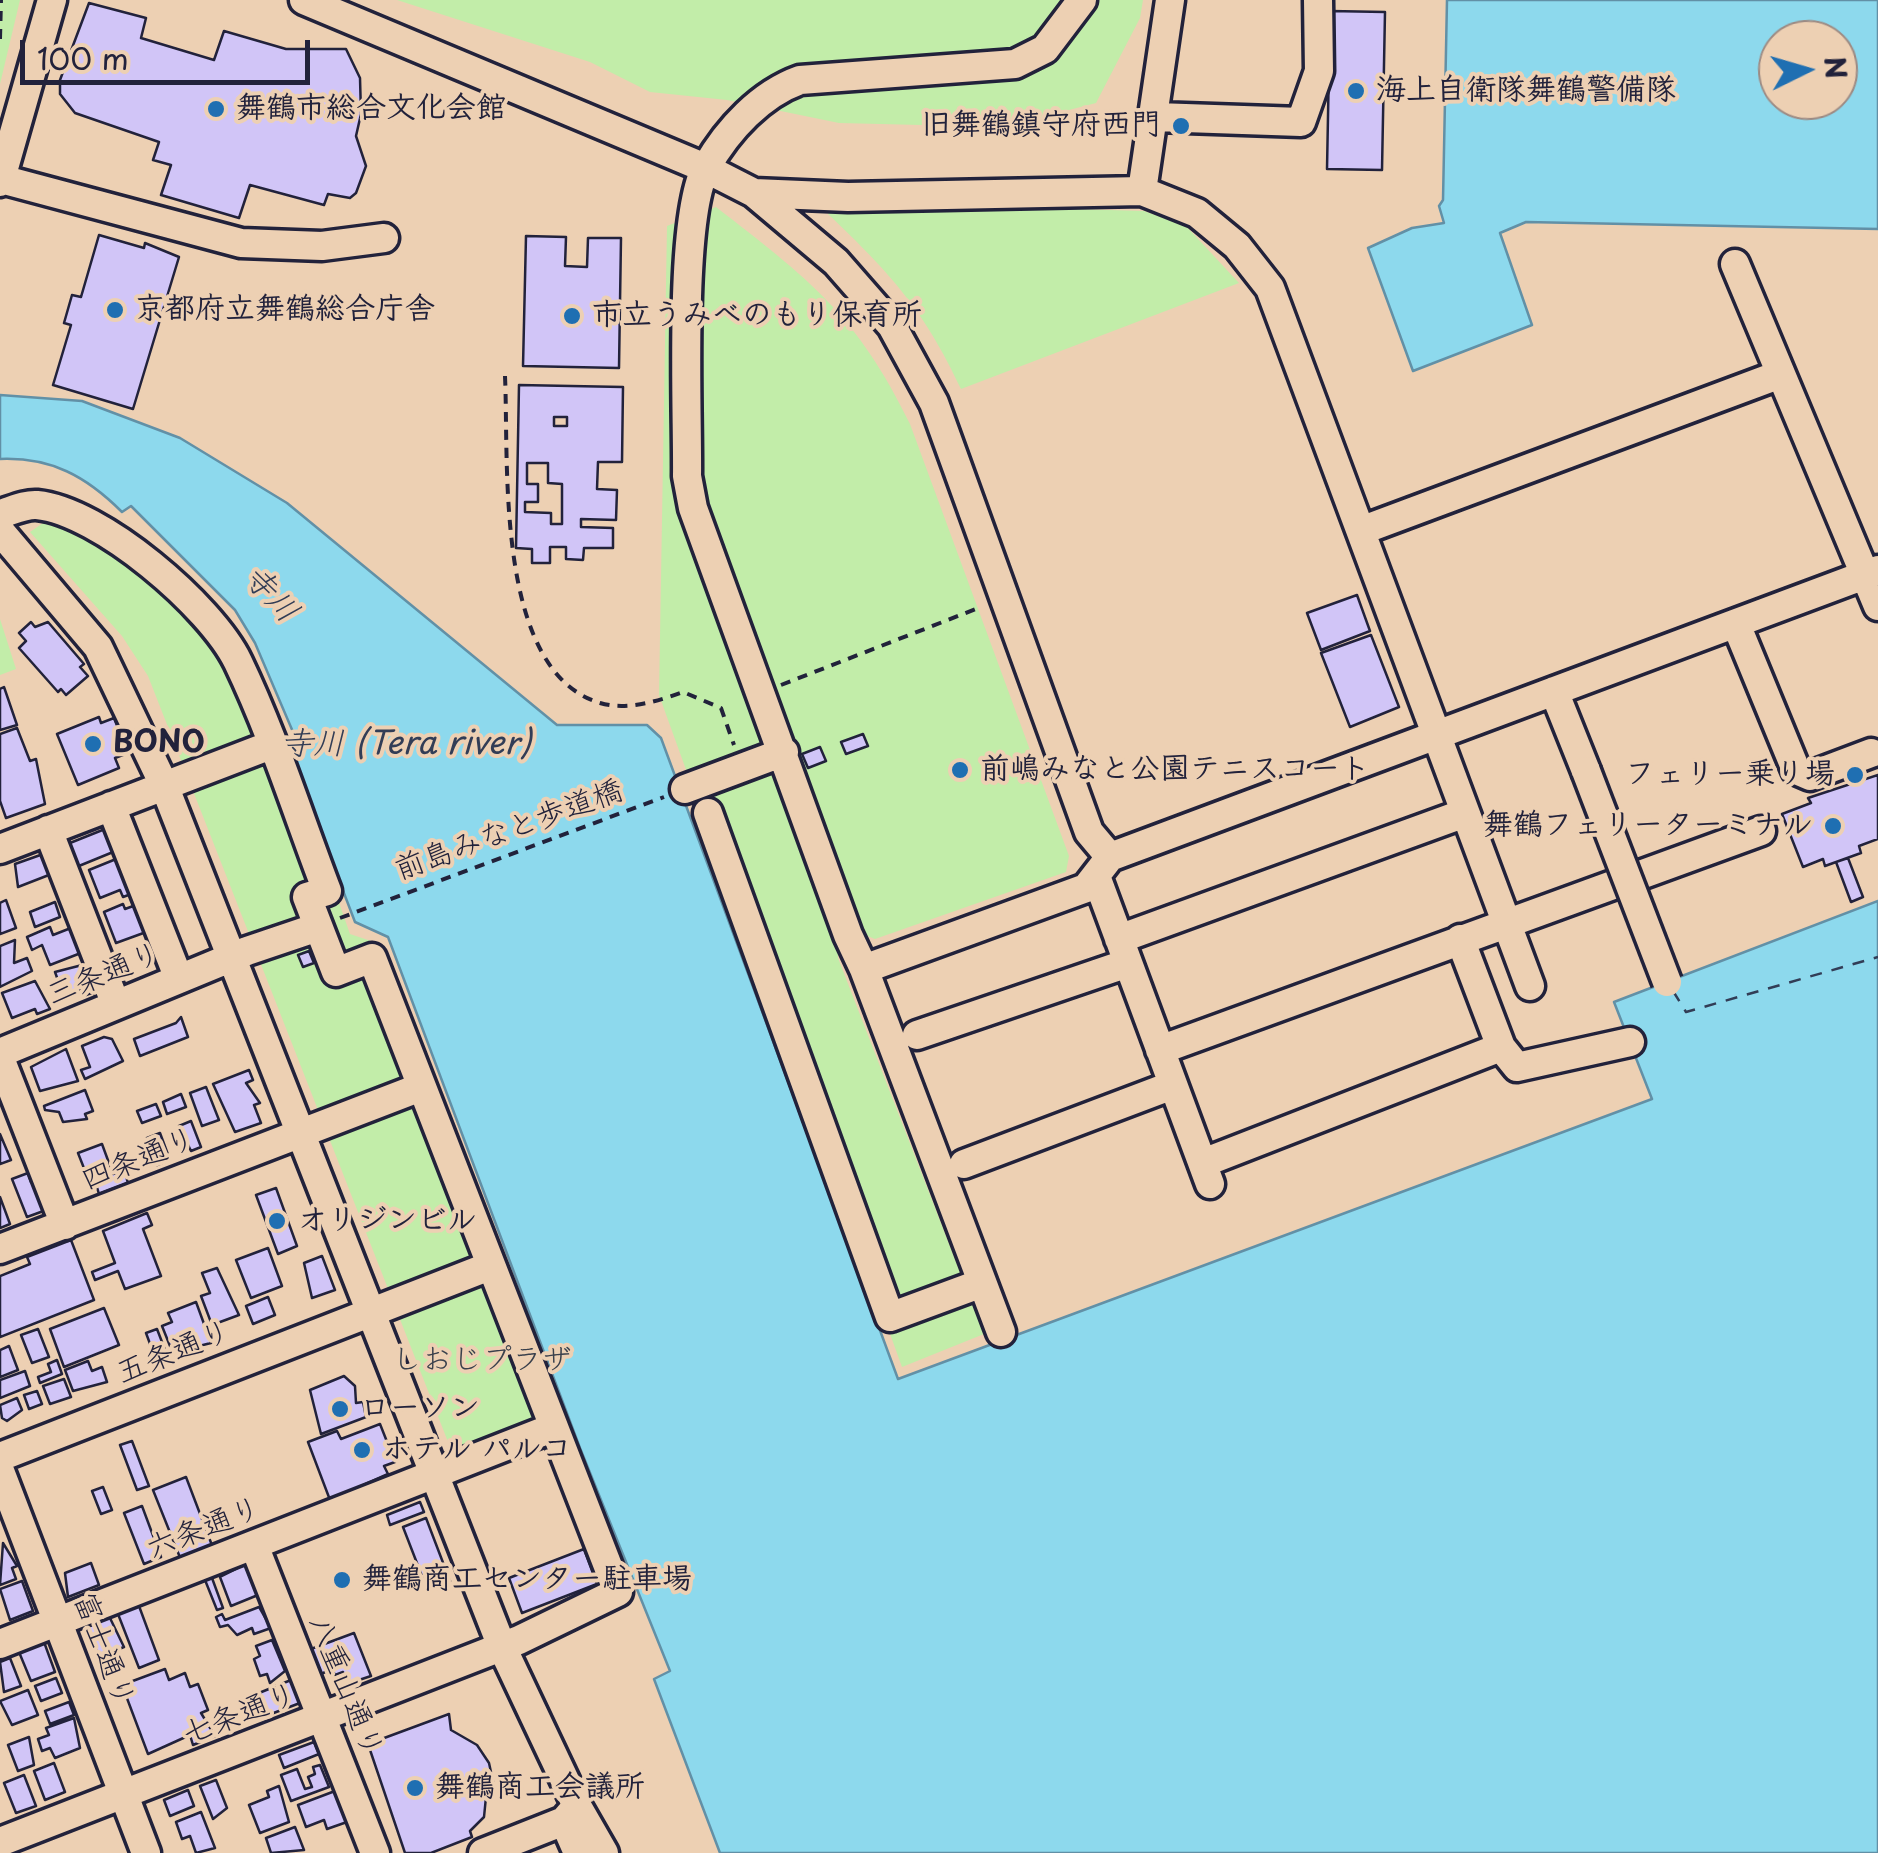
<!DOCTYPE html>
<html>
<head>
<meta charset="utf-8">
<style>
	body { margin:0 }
	#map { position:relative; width:1878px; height:1853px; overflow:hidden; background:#edd0b3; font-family:"Playpen Sans",sans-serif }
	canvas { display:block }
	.north { position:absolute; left:1758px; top:20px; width:100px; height:100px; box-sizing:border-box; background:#edd0b3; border:2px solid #9c8a83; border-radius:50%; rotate:85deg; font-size:28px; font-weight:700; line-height:40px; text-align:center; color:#22223b }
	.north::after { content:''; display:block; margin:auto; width:35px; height:45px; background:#1f6fb2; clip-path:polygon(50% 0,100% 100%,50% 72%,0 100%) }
	.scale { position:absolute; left:20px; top:40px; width:290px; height:45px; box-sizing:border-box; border:5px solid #22223b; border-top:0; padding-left:12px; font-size:30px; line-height:35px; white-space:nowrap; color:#22223b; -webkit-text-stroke:8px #edd0b3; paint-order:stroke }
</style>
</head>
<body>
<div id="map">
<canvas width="1878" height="1853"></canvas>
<div class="north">N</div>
<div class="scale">100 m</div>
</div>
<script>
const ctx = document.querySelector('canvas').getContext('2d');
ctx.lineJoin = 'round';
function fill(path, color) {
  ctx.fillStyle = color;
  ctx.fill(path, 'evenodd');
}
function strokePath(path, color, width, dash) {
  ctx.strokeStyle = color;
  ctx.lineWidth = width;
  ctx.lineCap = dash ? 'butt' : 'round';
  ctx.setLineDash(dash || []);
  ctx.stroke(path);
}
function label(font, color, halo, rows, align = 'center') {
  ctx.font = font + ' "Playpen Sans","Klee One",sans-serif';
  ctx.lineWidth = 8;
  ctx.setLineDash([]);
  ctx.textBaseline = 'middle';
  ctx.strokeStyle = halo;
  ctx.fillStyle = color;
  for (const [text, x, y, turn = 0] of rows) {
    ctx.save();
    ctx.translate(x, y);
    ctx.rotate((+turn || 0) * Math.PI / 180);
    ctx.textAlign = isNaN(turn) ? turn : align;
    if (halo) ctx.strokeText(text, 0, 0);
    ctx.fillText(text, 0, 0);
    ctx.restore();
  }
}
fill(new Path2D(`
	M0,0H20L0,84Z
	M397,0H1143L1140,18L1096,103L1003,127L839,123L727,100L650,92L590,62Z
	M834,202L1144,211L1186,226L1239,283L961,389C924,310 891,274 828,214Z
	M716,207C809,279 857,315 910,424L1069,856L1066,872L875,939L857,932L838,939V958L984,1334L902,1367L659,695L667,226Z
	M57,522L99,538L204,626L254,734L277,726L350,934L383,945L574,1429L461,1475L148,676L122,636L30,532L43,523Z
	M0,619L16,669L0,675Z`), '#c2eda9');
const water = new Path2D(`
	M1447,0H1878V229L1526,222L1500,233L1532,325L1413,371L1368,248L1412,228L1444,223L1439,206L1443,200ZM1838,40V100H1778V40Z
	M0,395L82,401L180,438L287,503L557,725H647L661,738L898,1379L1652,1099L1614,1002L1878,901V1853H720L654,1679L670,1671L580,1448L388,937L355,922L287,744L296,739L255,643L235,610L131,506L122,512C86,476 51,457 0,459Z`);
fill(water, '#8dd9ed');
strokePath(water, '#6290a6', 2.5);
strokePath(new Path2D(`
	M1673,991L1686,1012L1878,957`), '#323d56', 2.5, [12, 10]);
const building = new Path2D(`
	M89,3L146,18L141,38L214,60L224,31L286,49H346L360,78L361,114L356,136L366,166L356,193L350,198L328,194L324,205L250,185L239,218L161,195L171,165L153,160L159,142L75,113L60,94V80Z
	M1330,11L1385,12L1382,170L1327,169Z
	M99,235L144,248L145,243L179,257L133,409L53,385L71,325L64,323L72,295L81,297Z
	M526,236L566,237L565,266L587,267L588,238H621L619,368L523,366Z
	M519,385L623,387L622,462H598L597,489L617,490L616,520L581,519V527L613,528V548H584L583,560L566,559V547H550V563H532V549L516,548ZM554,417H567V426H554ZM527,463H548V483L562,484V524H551V513L525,512V502H538V484H527Z
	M1357,595L1370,631L1321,650L1307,613Z
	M31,622L35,627L48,622L84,664L80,667L88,676L66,695L61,689L58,692L19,648L26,641L19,633Z
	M1371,635L1399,707L1350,727L1321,653Z
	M4,687L17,725L0,730V689Z
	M99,717L101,723L114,718L128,753L115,758L119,768L78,785L57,734Z
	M17,728L30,761L36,759L45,804L6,818L0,801V734Z
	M863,734L868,746L846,754L841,742Z
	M820,747L826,761L808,768L802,754Z
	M1878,775V839L1859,846L1861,853L1825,866L1823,859L1803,867L1782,814L1811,803L1808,798Z
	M110,827L118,850L74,868L65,845Z
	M46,853L54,873L18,887L15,864Z
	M121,857L134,893L123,897L120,890L100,898L89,870Z
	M1848,858L1863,897L1851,902L1836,862Z
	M6,900L16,928L0,934V903Z
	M55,902L60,917L35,927L30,912Z
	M123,904L125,909L136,905L149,931L116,943L104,912Z
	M76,926L86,951L50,965L42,945L32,950L27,937L50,927L53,935Z
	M15,940L14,963L27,958L32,971L0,987V946Z
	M309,951L314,963L303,967L298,955Z
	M90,963L100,990L86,995L84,989L64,997L55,972Z
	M35,981L50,1009L37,1014L35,1009L12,1018L2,993Z
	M181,1017L188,1037L140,1056L134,1039L176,1023Z
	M104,1037L112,1039L123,1061L85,1079L81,1070L90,1067L82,1046Z
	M66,1049L78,1081L40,1091L31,1067Z
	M249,1070L253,1080L246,1083L260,1103L254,1105L261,1123L235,1132L213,1084Z
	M206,1087L219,1120L202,1126L190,1093Z
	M85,1090L93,1111L85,1114L87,1119L63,1122L59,1112L45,1110L44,1106Z
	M181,1094L186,1107L167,1114L163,1102Z
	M156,1104L161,1116L142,1123L137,1111Z
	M191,1121L201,1147L191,1151L179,1126Z
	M160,1133L170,1160L157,1165L147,1138Z
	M0,1134L11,1160L0,1164Z
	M102,1144L113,1174L124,1170L128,1183L99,1194L96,1184L91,1186L78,1153Z
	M28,1173L31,1182L38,1179L49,1209L27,1217L12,1179Z
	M276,1188L297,1246L278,1254L256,1195Z
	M0,1197L10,1224L0,1228Z
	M147,1213L152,1225L143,1229L161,1276L125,1289L118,1271L95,1280L92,1272L115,1263L103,1231Z
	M71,1240L94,1300L0,1337V1276L30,1264L27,1257Z
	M268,1248L282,1286L251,1298L236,1260Z
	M322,1256L335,1290L312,1298L304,1263Z
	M217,1268L239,1315L212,1325L201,1296L210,1293L202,1273Z
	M268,1297L275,1315L253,1324L246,1306Z
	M196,1302L211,1343L179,1351L176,1343L170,1346L162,1326L172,1322L168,1313Z
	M104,1308L119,1345L64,1367L50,1329Z
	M38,1329L49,1357L32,1363L21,1335Z
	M157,1329L167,1355L156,1360L146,1333Z
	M9,1346L18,1370L0,1377V1350Z
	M57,1360L62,1374L40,1383L38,1377L51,1372L48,1364Z
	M88,1361L92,1371L102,1367L107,1382L73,1391L65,1370Z
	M25,1371L30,1386L0,1398V1380Z
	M344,1376L355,1386L356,1403L363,1402L366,1417L321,1434L310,1390Z
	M64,1379L71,1397L50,1404L43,1386Z
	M37,1391L42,1404L29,1409L24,1395Z
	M17,1398L22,1410L7,1421L2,1418L0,1405Z
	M380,1424L395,1462L384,1466L388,1474L330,1500L308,1442L337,1431L341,1439Z
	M132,1441L149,1486L137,1490L120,1445Z
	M186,1477L213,1548L181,1560L153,1490Z
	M103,1487L112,1510L101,1514L92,1491Z
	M420,1502L424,1512L390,1525L387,1515Z
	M142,1506L161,1557L144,1564L124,1513Z
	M426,1518L450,1581L427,1589L403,1527Z
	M3,1543L17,1566L12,1568L16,1579L0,1585Z
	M584,1549L597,1584L522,1613L509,1578Z
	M91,1563L99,1585L68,1597L65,1573Z
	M246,1564L258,1595L231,1606L220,1577Z
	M212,1578L223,1608L217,1610L205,1580Z
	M22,1581L33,1611L10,1620L0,1589Z
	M139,1606L159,1660L139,1668L118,1614Z
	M259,1607L271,1628L254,1634L252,1628L237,1635L228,1625L220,1627L216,1617L222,1614L225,1620Z
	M109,1616L124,1647L99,1657L86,1625Z
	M354,1633L371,1676L347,1684L343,1672L335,1675L332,1669L321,1674L311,1649Z
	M272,1640L285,1671L270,1683L267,1674L260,1676L254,1659L260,1656L256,1646Z
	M44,1642L55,1672L31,1681L19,1652Z
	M10,1658L21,1686L4,1692L0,1662Z
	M165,1669L169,1680L185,1673L190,1687L198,1684L208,1710L201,1713L215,1736L193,1745L190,1735L148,1754L122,1685Z
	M56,1678L62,1693L41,1701L35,1686Z
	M291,1680L300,1703L263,1717L259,1693Z
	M28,1690L38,1715L12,1725L0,1701Z
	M69,1702L74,1715L50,1724L45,1711Z
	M449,1714L451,1730L477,1745L489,1763L494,1786L487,1787L484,1817L470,1831L472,1837L431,1853H405L368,1744Z
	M74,1718L80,1748L55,1758L50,1748L42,1751L38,1739L49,1735L46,1728Z
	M29,1737L34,1765L18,1771L8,1745Z
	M314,1742L319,1754L284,1768L279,1755Z
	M54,1763L65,1792L45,1800L34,1771Z
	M320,1765L329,1787L291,1801L281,1775L297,1769L305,1789L312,1787L308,1777L315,1774L313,1767Z
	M24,1775L36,1806L16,1813L4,1783Z
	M216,1780L227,1808L213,1819L200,1786Z
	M279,1786L289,1822L260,1833L249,1805L269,1797L267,1791Z
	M188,1790L194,1806L170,1816L164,1800Z
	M335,1791L347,1822L327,1829L324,1820L306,1827L298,1805Z
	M201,1812L215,1848L196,1853L190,1836L182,1839L176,1822Z
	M295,1827L304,1850L271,1853L266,1838Z`);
fill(building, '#d1c5f7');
strokePath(building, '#22223b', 2.5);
const minor = new Path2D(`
	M304,0L705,168L754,193L836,262L892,326L934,403L1089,832L1110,857
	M1156,117L1301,122L1319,71L1318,0
	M1,179L241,243L322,246L384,238
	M0,182L52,0
	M1142,191L1170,0
	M754,193L848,197L1142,191L1197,213L1237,246L1270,288L1530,986
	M1735,264L1878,606
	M0,514C11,511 26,504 37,505C100,511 211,606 238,662C273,735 298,815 327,891L307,897L336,972L372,958L618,1592L519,1640L0,1842
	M1363,530L1781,374
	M0,531L98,647L164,785L502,1647L577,1806L604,1853
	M1736,624L1796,770L1810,776L1871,753
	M1554,691L1586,771
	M685,789L784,752
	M111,806L179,979
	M708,813L890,1317L982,1283
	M48,830L116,1005
	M0,849L271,745
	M1096,876L1210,1184
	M1119,939L1465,813
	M1460,939L1501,1047L1517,1067L1630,1042
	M864,969L848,935L693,508L687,476C688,411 678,215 707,166C728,129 761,94 800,80L1015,64L1045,49L1082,0
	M917,1035L1128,963
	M1160,1050L1761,831
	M0,1053L247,951L318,927
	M0,1058L65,1225
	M1203,1163L1501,1047
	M964,1164L1173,1085
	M0,1249L421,1087
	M1001,1332L864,969L1086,888L1110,857L1878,570
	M0,1457L490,1266
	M0,1471L146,1853
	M254,1545L375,1853
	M0,1644L552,1428
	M564,1821L578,1853
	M483,1853L564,1821L577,1806`);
strokePath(minor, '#22223b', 35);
strokePath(new Path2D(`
	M0,39L1,0
	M505,376C509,463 494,671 600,703C627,711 658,701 683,692L721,708L734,745
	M781,685L981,607
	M340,918L664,797`), '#22223b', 4, [10, 8]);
strokePath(minor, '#edd0b3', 28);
const minorBridge = new Path2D(`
	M1586,771L1667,982`);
strokePath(minorBridge, '#22223b', 35, []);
strokePath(minorBridge, '#edd0b3', 28);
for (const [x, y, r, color] of [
	[1356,91,10,"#1f6fb2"],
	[216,109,10,"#1f6fb2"],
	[1181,126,10,"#1f6fb2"],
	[115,310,10,"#1f6fb2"],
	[572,316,10,"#1f6fb2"],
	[93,744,10,"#1f6fb2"],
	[960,770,10,"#1f6fb2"],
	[1855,775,10,"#1f6fb2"],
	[1833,826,10,"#1f6fb2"],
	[277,1221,10,"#1f6fb2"],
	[340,1409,10,"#1f6fb2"],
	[362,1450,10,"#1f6fb2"],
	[342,1580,10,"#1f6fb2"],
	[415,1788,10,"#1f6fb2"]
]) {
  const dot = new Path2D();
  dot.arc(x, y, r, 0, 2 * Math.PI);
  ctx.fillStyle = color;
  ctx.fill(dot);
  strokePath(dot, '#edd0b3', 4);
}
label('bold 30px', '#22223b', '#edd0b3', [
	["海上自衛隊舞鶴警備隊",1376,91],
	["舞鶴市総合文化会館",236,109],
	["旧舞鶴鎮守府西門",1161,126,"right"],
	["京都府立舞鶴総合庁舎",135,310],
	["市立うみべのもり保育所",592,316],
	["BONO",113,744],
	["前嶋みなと公園テニスコート",980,770],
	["フェリー乗り場",1835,775,"right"],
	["舞鶴フェリーターミナル",1813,826,"right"],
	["オリジンビル",297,1221],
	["ローソン",360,1409],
	["ホテル パルコ",382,1450],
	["舞鶴商工センター駐車場",362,1580],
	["舞鶴商工会議所",435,1788]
], 'left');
label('30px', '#22223b', '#edd0b3', [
	["前島みなと歩道橋",509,831,-20],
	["三条通り",104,975,-22],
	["四条通り",139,1160,-22],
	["五条通り",174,1353,-22],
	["六条通り",204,1529,-21],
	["富士通り",103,1650,69],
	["八重山通り",345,1687,68],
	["七条通り",240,1715,-21]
]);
label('30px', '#3a404c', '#edd0b3', [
	["しおじプラザ",482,1361]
]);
label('italic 32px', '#323d56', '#edd0b3', [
	["寺川",270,595,47],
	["寺川 (Tera river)",406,745]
]);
</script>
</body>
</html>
